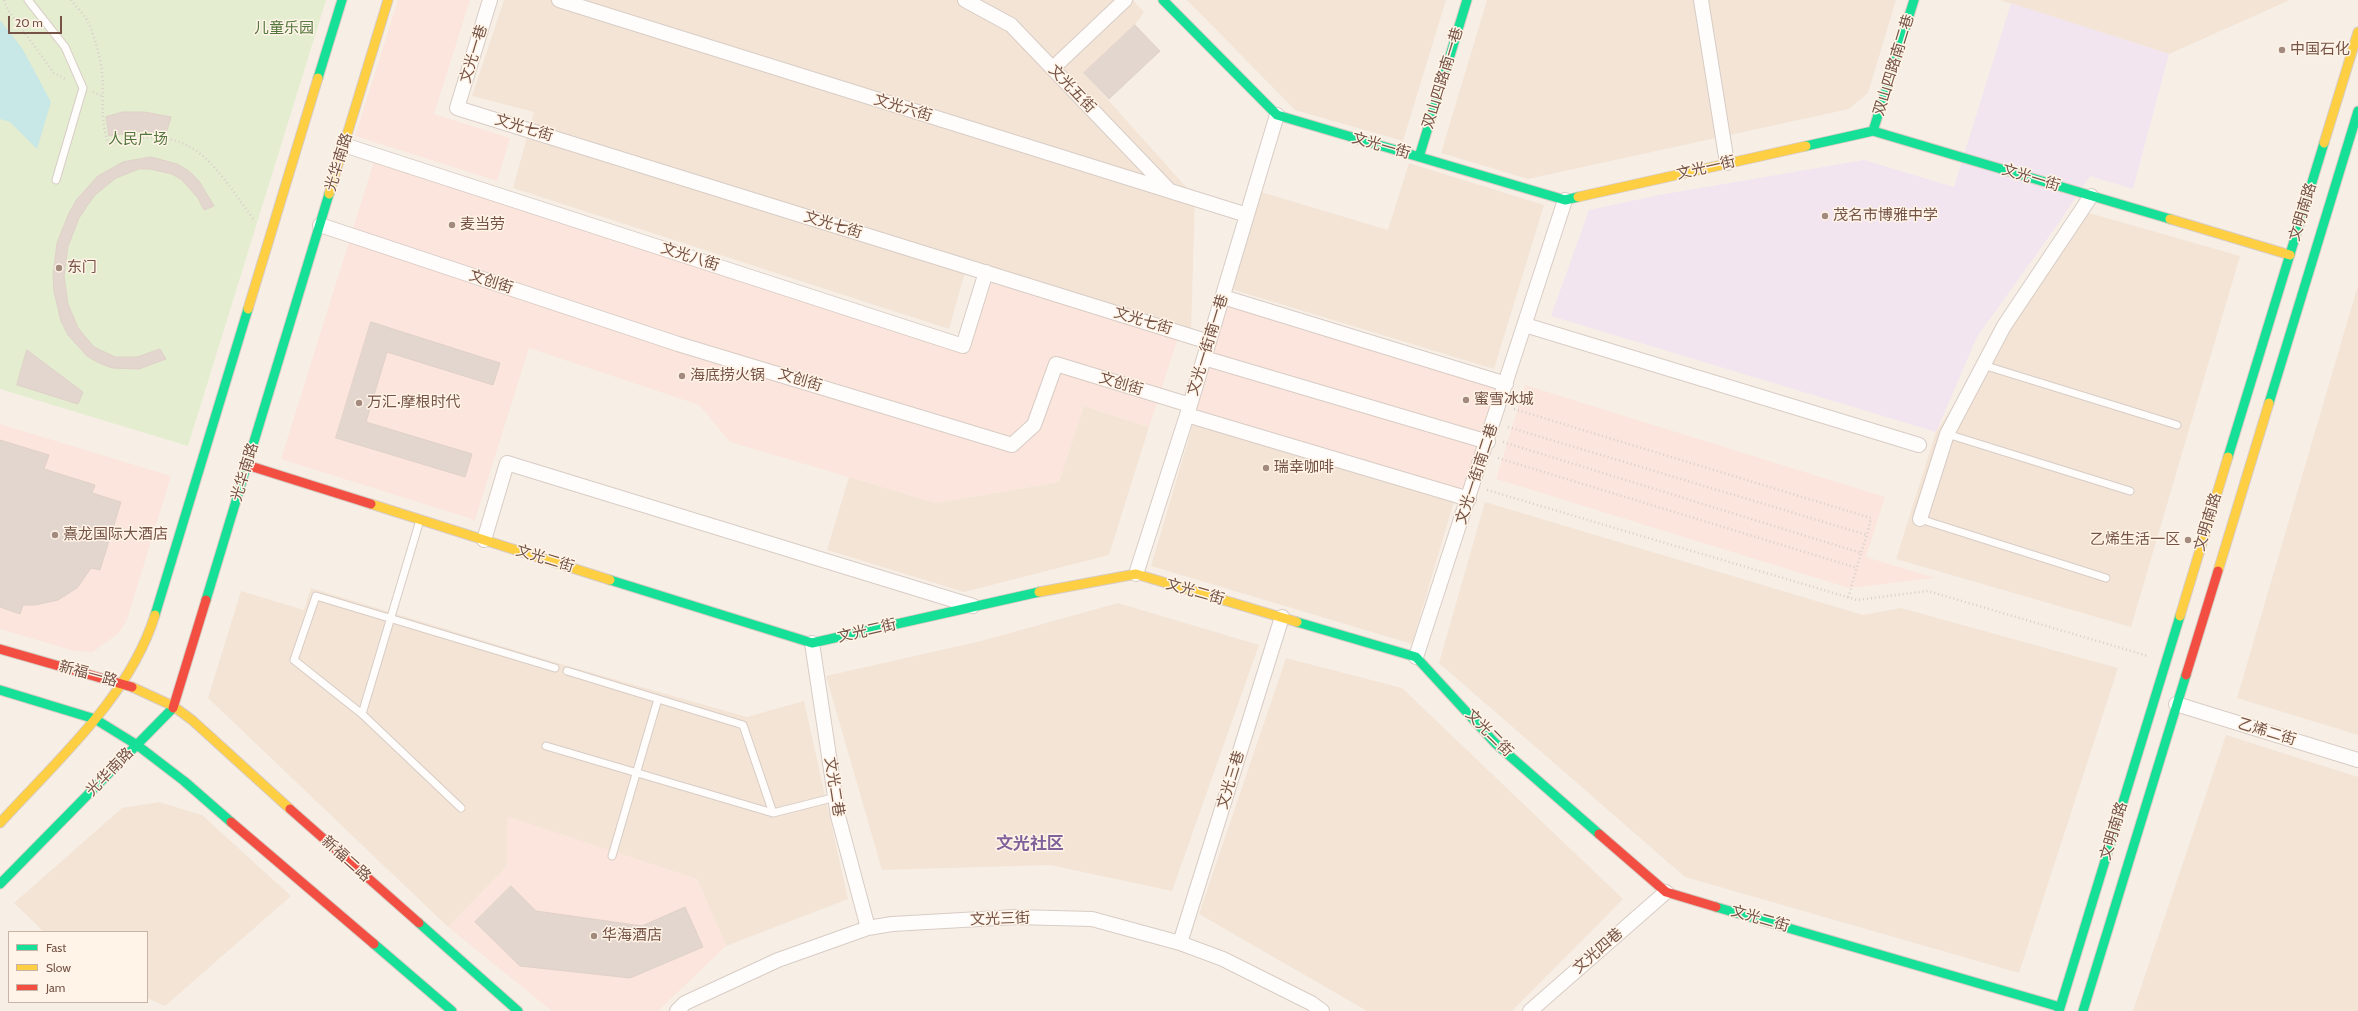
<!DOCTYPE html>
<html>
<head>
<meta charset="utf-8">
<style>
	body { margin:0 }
	#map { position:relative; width:2358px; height:1011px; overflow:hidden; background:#f7efe6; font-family:Cabin,sans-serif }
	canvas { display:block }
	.legend { position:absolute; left:8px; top:931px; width:140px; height:72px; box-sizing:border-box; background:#fff4e7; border:1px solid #c8b4a7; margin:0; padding:5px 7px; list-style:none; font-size:12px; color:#755346 }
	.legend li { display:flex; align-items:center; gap:8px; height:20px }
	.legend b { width:20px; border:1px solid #c8b4a7 }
	.scale { position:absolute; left:8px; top:16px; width:54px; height:18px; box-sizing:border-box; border:2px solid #755346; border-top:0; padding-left:5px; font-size:12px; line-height:14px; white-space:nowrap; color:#755346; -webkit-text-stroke:3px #fff4e7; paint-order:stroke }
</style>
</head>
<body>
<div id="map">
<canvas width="2358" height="1011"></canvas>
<ul class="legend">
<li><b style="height:5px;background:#16e098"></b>Fast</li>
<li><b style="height:5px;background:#ffcf43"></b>Slow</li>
<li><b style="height:5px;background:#f24e42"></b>Jam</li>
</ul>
<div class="scale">20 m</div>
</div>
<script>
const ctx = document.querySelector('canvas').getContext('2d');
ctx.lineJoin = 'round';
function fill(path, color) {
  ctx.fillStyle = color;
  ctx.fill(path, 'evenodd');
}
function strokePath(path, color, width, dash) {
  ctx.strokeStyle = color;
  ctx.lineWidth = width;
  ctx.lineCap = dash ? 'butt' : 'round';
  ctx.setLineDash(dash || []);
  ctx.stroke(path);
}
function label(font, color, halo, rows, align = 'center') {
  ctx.font = font + ' Cabin,"Noto Sans SC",sans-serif';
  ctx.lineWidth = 3;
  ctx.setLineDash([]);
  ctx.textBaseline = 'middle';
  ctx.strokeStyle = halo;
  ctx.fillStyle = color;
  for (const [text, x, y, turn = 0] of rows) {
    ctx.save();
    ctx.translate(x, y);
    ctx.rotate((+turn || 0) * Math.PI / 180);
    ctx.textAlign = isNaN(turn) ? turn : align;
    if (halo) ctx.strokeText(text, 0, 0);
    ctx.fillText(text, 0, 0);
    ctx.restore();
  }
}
fill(new Path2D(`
	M504,0H1133L1144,12L1135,25L1084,73L1195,197L1191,333L967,265L949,329L513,188L534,112L472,96Z
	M1187,0H1446L1403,141L1295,110Z
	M1487,0H1896L1868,93L1849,109L1528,179L1441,153Z
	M2000,0H2290L2169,54Z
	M1409,163L1544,205L1494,369L1231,289L1261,192L1388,230Z
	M2082,211L2240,256L2131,627L1896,559L1936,432Z
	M2358,285V735L2237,698Z
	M1084,406L1149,427L1109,555L964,592L827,550L849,477L936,503L1059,482Z
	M1193,424L1454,501L1412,644L1151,566Z
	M1485,502L1863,615L1901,608L2118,668L2019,973L1685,877L1439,663Z
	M311,588L554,662L747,717L804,701L848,899L726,946L697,879L507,817V866L448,927L208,698L241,591L304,610Z
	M1118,603L1259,645L1172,891L1050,865L882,870L826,676L981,641Z
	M1286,658L1402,688L1623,899L1512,1011H1367L1199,914Z
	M2226,735L2358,777V1011H2133Z
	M159,802L202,815L291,896L165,1006L147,998V932H44L14,903L122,808Z`), '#f3e4d6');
fill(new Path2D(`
	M398,0H470L434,114L510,138L497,181L355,136Z
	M376,155L962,346L986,272L1180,332L1149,427L1084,406L1059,482L936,503L730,442L699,405L529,348L475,520L281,459Z
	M1223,297L1506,384L1469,499L1187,415Z
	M1525,385L1885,497L1866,557L1935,578L1849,588L1496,479Z
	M0,424L171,476L127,620L119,633L93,652L74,651L0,629Z
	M507,816L697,879L726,946L658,1011H552L448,927L507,866Z`), '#fbe5dc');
fill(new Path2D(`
	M2011,3L2169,54L2133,189L2090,176L2060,221L1977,337L1936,432L1551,316L1589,210L1659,195L1864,160L1954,187Z`), '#f2e5f0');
fill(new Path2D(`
	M0,0H326L188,446L0,389Z`), '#e4edd0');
fill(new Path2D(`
	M0,20L22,48L51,102L37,149L10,122L0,119Z`), '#c8e7e7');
const building = new Path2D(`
	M1135,25L1160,51L1109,99L1084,73Z
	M123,112H144L171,117L166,134L143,131L109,136L106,117Z
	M151,157L177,164L189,171L199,181L214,206L204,210L198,198L182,180L172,174L150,169H139L116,178L95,195L87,206L79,218L68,246L64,276L68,304L78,328L94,347L115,357H137L160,349L166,359L139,369L112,368L99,363L87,356L68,335L61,321L54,292L53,275L57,243L69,213L77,199L98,176L123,162Z
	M371,322L500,363L493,385L387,352L366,422L472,454L465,477L336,438Z
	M27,350L83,392L78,404L17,385Z
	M0,440L49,455L44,469L95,485L92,493L121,502L100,570L91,568L77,588L58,600L35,605H23L20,614L0,607Z
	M511,886L536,911L642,926L685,907L703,947L630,978L520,966L475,922Z`);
fill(building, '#e3d6ce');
strokePath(building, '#e0d1c8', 1);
const lane = new Path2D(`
	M28,0L65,47L83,88L56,180
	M1983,365L2177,425
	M1947,434L2130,491
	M1920,519L2106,578
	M420,520L362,714L294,660L316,596L555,668
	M567,671L743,725L773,813L836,797
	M362,714L461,808
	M546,746L773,813
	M612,856L658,699`);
const street = new Path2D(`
	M490,0L457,108L1209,342
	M559,0L1247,215
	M965,0L1011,25L1168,189
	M1701,0L1727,163
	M1053,68L1125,0
	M344,145L963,346L986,272
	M320,225L678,344L1012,445L1034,425L1056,364L1190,405
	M1223,297L1506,384
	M1525,325L1919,445
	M1204,358L1488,442
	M1187,415L1469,499
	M1920,519L1947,434L2004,326L2091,196
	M484,540L507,463L973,606
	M1136,574L1187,415L1277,115
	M812,643L838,816L868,928
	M1416,657L1565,200
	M2176,704L2358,760
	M1180,943L1282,617
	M677,1011L685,1003L778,960L868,928L892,924L1015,917L1092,919L1180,943L1223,959L1311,1003L1322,1011
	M1530,1011L1666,892`);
const fast = new Path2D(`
	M1163,0L1277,115L1565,200L1578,197
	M318,78L342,0
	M1873,131L1914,0
	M1806,146L1873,131L2170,219
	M1419,157L1467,0
	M2269,403L2358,111
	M2228,457L2324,143
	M610,580L812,643L1039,592
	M206,600L329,194
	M155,615L248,309
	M1297,622L1416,657L1495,743L1599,834
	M0,690L95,719L137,745L184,781L231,822
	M0,884L173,708
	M1716,907L2060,1007
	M419,923L518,1011
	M374,944L452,1011
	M2059,1011L2180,616
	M2083,1011L2186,675`);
const slow = new Path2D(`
	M2324,143L2358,32
	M329,194L388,0
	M1578,197L1806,146
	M2170,219L2290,255
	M248,309L318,78
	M371,504L610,580
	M2218,571L2269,403
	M1039,592L1136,574L1297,622
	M2180,616L2228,457
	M132,687L173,706L192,720L290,809
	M0,823C57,760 129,698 155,615`);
const jam = new Path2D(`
	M247,465L371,504
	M0,649L132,687
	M2186,675L2218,571
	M173,708L206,600
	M290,809L419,923
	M231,822L374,944
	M1599,834L1666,892L1716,907`);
strokePath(lane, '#d8ccc5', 9);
strokePath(street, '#d8ccc5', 16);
strokePath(fast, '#d7cbc3', 11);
strokePath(slow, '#d7cbc3', 11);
strokePath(jam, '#d7cbc3', 11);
strokePath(new Path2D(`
	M4,0L8,10L54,73L65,79
	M71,0C76,7 84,14 88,22C97,42 103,67 103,89C102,111 102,121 108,144C192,122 209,158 254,220
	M93,92L102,96
	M1514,409L1871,518L1867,534
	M1508,427L1867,535L1861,553
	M1503,442L1861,553L1848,598
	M1498,458L1857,568
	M1487,490L1857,600L1928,591L2148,656`), '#d9cfcb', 2.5, [1, 3]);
strokePath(lane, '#fefdfb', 7);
strokePath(street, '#fefdfb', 14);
strokePath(fast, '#16e098', 9);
strokePath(slow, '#ffcf43', 9);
strokePath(jam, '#f24e42', 9);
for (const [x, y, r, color] of [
	[2282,50,4,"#a28a7e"],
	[1825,216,4,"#a28a7e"],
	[452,225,4,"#a28a7e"],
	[59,268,4,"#a28a7e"],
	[682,376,4,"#a28a7e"],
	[1466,400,4,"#a28a7e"],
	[359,403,4,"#a28a7e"],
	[1266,468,4,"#a28a7e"],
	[55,535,4,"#a28a7e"],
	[2188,540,4,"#a28a7e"],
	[594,936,4,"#a28a7e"]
]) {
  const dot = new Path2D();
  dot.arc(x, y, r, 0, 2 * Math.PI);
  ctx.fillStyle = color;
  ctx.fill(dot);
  strokePath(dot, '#fff4e7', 1.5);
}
label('15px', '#52763c', '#fff4e7', [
	["儿童乐园",284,29],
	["人民广场",138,140]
]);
label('15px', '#755346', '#fff4e7', [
	["中国石化",2290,50],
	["茂名市博雅中学",1833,216],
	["麦当劳",460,225],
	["东门",67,268],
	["海底捞火锅",690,376],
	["蜜雪冰城",1474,400],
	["万汇·摩根时代",367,403],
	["瑞幸咖啡",1274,468],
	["熹龙国际大酒店",63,535],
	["乙烯生活一区",2180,540,"right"],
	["华海酒店",602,936]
], 'left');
label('15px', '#755346', '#fff4e7', [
	["文光一巷",474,54,-73],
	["双山四路南二巷",1894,65,-73],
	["双山四路南一巷",1443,78,-73],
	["文光五街",1072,89,46],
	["文光六街",903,108,17],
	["文光七街",524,128,17],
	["文光一街",1381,146,16],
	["光华南路",339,162,-73],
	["文光一街",1706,168,-13],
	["文光一街",2031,178,17],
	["文明南路",2303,212,-73],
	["文光七街",833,225,17],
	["文光八街",690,257,18],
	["文创街",491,282,18],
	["文光七街",1143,321,17],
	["文光一街南一巷",1208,345,-73],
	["文创街",800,380,17],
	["文创街",1121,384,17],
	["光华南路",245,472,-73],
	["文光一街南二巷",1477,474,-72],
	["文明南路",2208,522,-73],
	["文光二街",545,559,17],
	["文光二街",1195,592,16],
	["文光二街",867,631,-13],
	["新福一路",88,674,15],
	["乙烯二街",2267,732,17],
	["文光二街",1489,733,45],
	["光华南路",110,772,-46],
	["文光三巷",1231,780,-73],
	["文光二巷",834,787,81],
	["文明南路",2114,831,-73],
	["新福二路",346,859,42],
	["文光三街",1000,919,-2],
	["文光二街",1760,919,16],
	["文光四巷",1598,951,-41]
]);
label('bold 17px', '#816199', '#fff4e7', [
	["文光社区",1030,844]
]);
</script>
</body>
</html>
